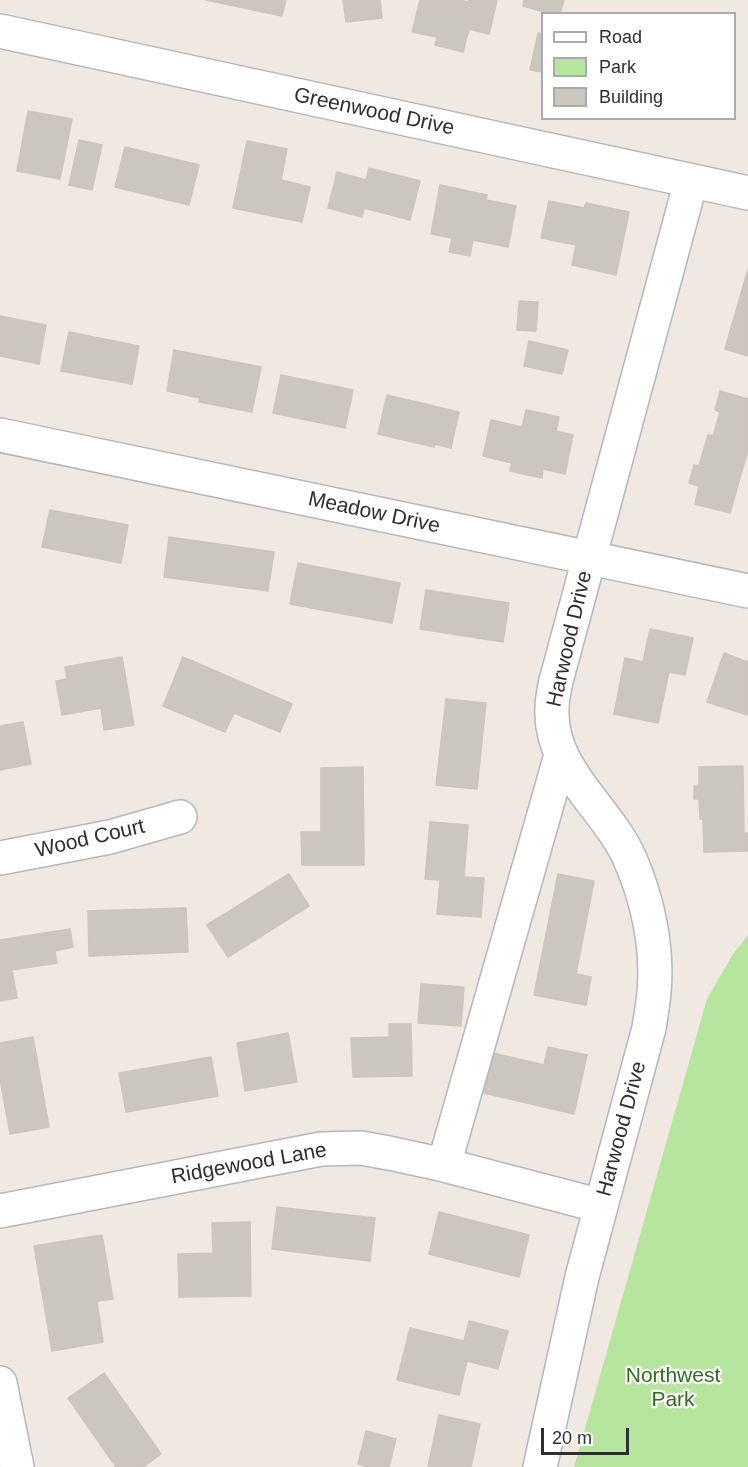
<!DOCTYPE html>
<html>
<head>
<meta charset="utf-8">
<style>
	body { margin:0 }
	#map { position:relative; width:748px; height:1467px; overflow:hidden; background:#efe9e1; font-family:Helvetica,sans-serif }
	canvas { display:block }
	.legend { position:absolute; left:541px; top:12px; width:195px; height:108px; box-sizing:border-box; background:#fff; border:2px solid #ababab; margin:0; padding:8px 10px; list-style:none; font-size:18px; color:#2e2e2e }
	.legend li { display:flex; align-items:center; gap:12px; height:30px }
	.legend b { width:30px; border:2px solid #ababab }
	.scale { position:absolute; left:541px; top:1428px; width:88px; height:27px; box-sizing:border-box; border:3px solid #2e2e2e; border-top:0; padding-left:8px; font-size:18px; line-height:21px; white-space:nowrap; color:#2e2e2e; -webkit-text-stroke:4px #fff; paint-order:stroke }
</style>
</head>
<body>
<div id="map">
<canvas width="748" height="1467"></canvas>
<ul class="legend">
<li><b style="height:8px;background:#fff"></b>Road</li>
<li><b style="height:16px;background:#b6e59e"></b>Park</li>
<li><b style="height:16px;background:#cbc7bf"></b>Building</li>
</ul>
<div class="scale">20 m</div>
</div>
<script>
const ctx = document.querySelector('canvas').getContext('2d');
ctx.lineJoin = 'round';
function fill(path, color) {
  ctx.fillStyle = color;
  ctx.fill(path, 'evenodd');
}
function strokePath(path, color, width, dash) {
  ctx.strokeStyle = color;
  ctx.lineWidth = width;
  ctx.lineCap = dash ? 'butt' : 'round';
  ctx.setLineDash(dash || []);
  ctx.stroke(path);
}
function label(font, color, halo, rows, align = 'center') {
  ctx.font = font + ' Helvetica,sans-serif';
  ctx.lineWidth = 4.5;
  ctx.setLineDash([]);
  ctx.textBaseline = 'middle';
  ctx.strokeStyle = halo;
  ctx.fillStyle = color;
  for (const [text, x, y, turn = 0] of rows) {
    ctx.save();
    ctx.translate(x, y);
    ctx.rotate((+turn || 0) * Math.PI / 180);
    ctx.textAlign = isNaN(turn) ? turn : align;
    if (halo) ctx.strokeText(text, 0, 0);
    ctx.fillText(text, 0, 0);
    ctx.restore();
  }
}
fill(new Path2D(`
	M748,935V1467H574L707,999L733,954Z`), '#b6e59e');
const building = new Path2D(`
	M206,0H286L282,16Z
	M343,0H380L382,18L346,22Z
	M420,0H459L468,2L469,0H497L489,34L469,29L463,52L435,45L437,37L412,32Z
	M524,0H564L560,14H552L523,6Z
	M538,33L542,34V72L530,70Z
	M28,111L72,119L60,179L17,171Z
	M79,140L102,145L92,190L69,185Z
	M247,141L287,149L281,180L310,187L302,222L233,208Z
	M125,147L199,165L189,205L115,187Z
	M369,168L420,181L410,220L364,208L362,217L328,208L337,172L366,180Z
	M440,185L487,195L486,200L516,206L508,247L473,240L470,256L449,252L452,238L431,234Z
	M549,201L584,208L586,203L629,212L616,275L572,265L576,245L541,238Z
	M748,269V356L725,349Z
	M519,301L538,302L536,331L517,330Z
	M0,316L46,325L39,364L0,356Z
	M69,332L139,346L132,384L61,371Z
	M529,341L568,350L562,374L524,366Z
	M174,350L261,367L252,412L199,402L200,398L167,391Z
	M281,375L353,390L345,428L273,413Z
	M720,391L748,399V450L730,513L695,504L699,486L689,483L694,465L699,466L708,435L713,436L720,412L715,410Z
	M387,395L459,412L451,448L435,444L434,447L378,434Z
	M526,410L559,417L556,431L573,435L565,474L543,469L542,478L510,471L512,463L483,456L491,420L522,427Z
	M50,510L128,525L121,563L42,547Z
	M169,537L274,552L268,591L164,577Z
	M298,563L400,583L392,623L290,604Z
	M426,590L509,603L503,642L420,629Z
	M650,629L693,638L685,675L669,672L658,723L614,714L625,658L643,662Z
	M724,653L748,662V715L707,702Z
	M122,657L134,725L104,730L101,708L62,715L56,681L67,679L65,667Z
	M183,657L292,704L280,732L234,713L225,732L163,706Z
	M446,699L486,703L477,789L436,785Z
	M23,722L31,764L0,770V726Z
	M743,766L744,833H748V851L704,852L703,819H700L699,799H694V786H699V767Z
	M363,767L364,865H302L301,832H321V768Z
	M430,822L468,825L464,877L484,878L481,917L437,914L440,880L425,879Z
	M289,874L309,906L228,957L207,925Z
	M558,874L594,881L576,974L591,977L586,1005L534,995Z
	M186,908L188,952L89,956L88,911Z
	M70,929L73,947L55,951L57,963L12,970L17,998L0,1001V940Z
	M421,984L464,987L461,1026L418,1023Z
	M389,1024H411L412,1076L353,1077L351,1038L389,1037Z
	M288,1033L297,1082L245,1091L237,1043Z
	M33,1037L49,1127L10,1134L0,1079V1043Z
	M548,1047L587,1055L574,1114L484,1093L493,1053L544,1065Z
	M211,1057L218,1096L126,1112L119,1073Z
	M277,1207L375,1218L370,1261L272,1249Z
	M439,1212L529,1235L519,1277L429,1254Z
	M250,1222L251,1296L179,1297L178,1254L213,1253L212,1223Z
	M102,1235L113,1299L97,1301L103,1342L52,1351L34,1246Z
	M469,1321L508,1331L498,1369L467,1361L459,1395L397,1380L410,1328L464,1341Z
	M104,1373L161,1454L143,1467H116L68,1398Z
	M439,1415L480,1424L471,1467H428Z
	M366,1431L396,1439L389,1467H368L358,1464Z`);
fill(building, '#cbc7bf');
strokePath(building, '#cbc5ba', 1.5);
const minor = new Path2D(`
	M0,31L748,193
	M0,435L748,591
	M0,858L110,837L180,817
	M444,1165L561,755
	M0,1211L321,1149L361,1148L389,1153L444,1165L601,1206
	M0,1383L17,1467
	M540,1467L582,1277L649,1028C651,1016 653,1004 654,992C658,948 648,900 630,859C607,807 549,770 552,708C552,699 554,690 556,681L691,181`);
strokePath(minor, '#b4b7c1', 36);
strokePath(minor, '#fff', 33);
label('21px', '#2e2e2e', '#fff', [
	["Greenwood Drive",374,112,12],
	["Meadow Drive",374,513,12],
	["Harwood Drive",570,639,-77],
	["Wood Court",90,839,-13],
	["Harwood Drive",622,1129,-75],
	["Ridgewood Lane",249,1164,-10]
]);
label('21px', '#2c6e1b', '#fff', [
	["Northwest",673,1376],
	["Park",673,1400]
]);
</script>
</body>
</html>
